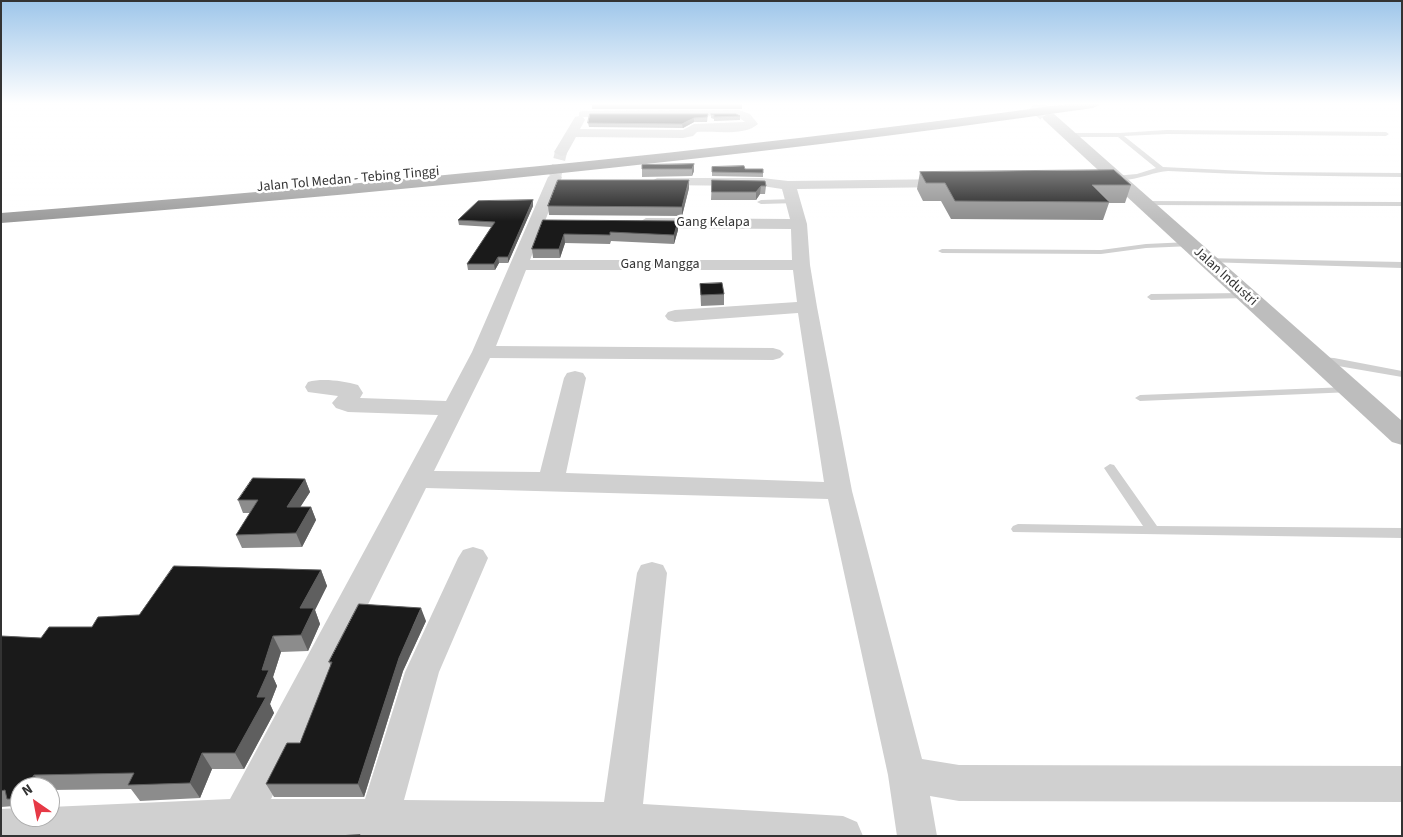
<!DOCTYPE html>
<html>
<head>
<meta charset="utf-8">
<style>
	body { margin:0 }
	#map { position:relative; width:1403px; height:837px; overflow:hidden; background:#fff; font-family:"Source Sans 3",sans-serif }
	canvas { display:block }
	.frame { position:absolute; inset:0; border:2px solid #333; pointer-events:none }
	.north { position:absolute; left:10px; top:777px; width:50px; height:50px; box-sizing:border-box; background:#fff; border:1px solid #adadad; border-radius:50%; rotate:327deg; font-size:14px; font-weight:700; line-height:20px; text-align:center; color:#333 }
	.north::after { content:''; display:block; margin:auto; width:18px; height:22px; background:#e63946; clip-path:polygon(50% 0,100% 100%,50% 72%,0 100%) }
</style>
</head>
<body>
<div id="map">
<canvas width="1403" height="837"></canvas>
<div class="frame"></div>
<div class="north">N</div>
</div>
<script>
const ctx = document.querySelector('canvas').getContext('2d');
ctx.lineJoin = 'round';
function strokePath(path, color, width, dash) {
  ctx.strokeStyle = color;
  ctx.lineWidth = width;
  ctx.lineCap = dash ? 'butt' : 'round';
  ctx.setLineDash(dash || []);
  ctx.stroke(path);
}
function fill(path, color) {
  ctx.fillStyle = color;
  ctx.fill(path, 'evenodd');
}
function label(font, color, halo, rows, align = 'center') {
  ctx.font = font + ' "Source Sans 3",sans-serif';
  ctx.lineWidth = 5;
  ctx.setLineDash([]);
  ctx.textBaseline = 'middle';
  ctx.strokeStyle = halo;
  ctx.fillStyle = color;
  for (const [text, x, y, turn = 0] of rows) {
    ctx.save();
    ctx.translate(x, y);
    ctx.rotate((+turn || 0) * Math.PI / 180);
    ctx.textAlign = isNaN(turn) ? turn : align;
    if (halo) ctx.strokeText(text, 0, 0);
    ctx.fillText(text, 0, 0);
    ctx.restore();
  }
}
strokePath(new Path2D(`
	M555,177L561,152`), '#d6d6d6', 12, [12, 6]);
strokePath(new Path2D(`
	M1034,104L1049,117`), '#d6d6d6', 15, [15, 8]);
fill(new Path2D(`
	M1167,130L1386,132L1389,134L1386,136L1167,134L1124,136L1163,167L1266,172L1402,173V177C1324,176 1246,175 1168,171C1153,171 1126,186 1113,177L1114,176L1137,174L1156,168L1118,137H1069L1066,135L1069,133H1119Z
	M794,199L798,201L797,203L761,204L757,202L761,200Z
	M1143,201L1402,202V206L1146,205H1143Z
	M1189,242L1193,244L1192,246L1146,248L1101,254L942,253L938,251L942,249L1101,250L1146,244Z
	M1202,258L1402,262V268L1205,262H1202Z
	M1245,293L1248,294V298L1151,300L1147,297L1151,294Z
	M1319,357L1334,358L1402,371V377L1315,362L1314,360L1315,358Z
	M1348,387L1352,388L1353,390L1352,392L1140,401L1135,398L1140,395Z
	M1110,464L1114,465L1157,526L1402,528V538L1013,532L1011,529L1013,526L1018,524L1143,526L1104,468Z`), '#d0d0d0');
fill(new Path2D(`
	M739,110L750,114L758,124C746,136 714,131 697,132L693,136L683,138L576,137L566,155L561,156L554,152L575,117L579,116V112L583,111ZM737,116L745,122L694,124L683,130L580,129L585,120L583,117Z
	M555,173L562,177L530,260H792L791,229L646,228L638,223L646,218L790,219L782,189L762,186L652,185L650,182L657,178H762L788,181L951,179L958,183L951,187L797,189L807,224L810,265L817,307L852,491L922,759L959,765L1402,766V802L959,801L930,796L937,836H897L888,775L828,499L426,488L271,799H365L405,672L458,558L463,550L473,547L483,550L488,558L439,672L404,800L604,802L637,573L641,565L652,562L663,565L667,573L643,804L843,816L857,822L863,836H1V809L20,808V817H50V807L230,799L438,415L348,412L336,408L332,403L338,396L308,392L305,387L308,382C323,378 343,381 358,385L363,393L360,398L446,401L472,352L548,177ZM526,270H793L797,302L675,310L668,312L665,316L668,320L675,322L798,313L824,482L566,473L586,378L583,373L575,371L567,373L564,378L540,472L434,471L490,358L773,360L780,358L784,354L780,350L773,348L496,346Z`), '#d0d0d0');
fill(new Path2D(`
	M1049,113L1054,114L1402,421V445L1392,442L1044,120L1042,117Z`), '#bdbdbd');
fill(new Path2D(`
	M1067,104H1100L1093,108C731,160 366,195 1,223V213C357,185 713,153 1067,104Z`), '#9a9a9a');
fill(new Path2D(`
	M742,104V109H592V105Z
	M708,114L707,122H694L683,128L589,127L588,123Z
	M711,114L740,116V120L714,121V119L711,118Z
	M694,164V171L692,176L642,177V169Z
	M712,167L745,169L763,173V177L712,176Z
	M920,172L1131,185L1125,203H1109L1103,220L951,219L941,201H923L917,189Z
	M712,180L766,186L765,194H760L756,200H711Z
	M689,188L682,216L549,215L548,206Z
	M533,200V206L508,263H499L495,270H468L467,264L491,227L459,225L458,220Z
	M543,220L678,230L674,244L611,241L610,244L565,243L560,258H533L532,249Z
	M700,284L724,294V305L701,306Z
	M305,479L310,492L300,507H311L316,520L302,547L242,548L236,535L250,513H243L238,500Z
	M321,570L327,586L315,610L320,624L308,651L281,652L273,677L277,686L270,704L274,713L244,769H212L200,798L140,801L131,789L50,790V787H20V813L14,806L1,807V636L41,638L92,627Z
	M426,621L403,671L364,797H274L266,784L300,743L331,667L329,662Z`), '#8c8c8c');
fill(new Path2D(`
	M694,118V122L683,128L682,124Z
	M694,164V171L692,176V169Z
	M689,180V188L682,216V207Z
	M761,186L760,194L756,200V192Z
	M533,200V206L508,263V257Z
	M678,221V230L674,244V235Z
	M564,234L565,243L560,258L559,249Z
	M498,257L499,263L495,270L494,264Z
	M305,479L310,492L292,520L287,507Z
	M311,507L316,520L302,547L296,533Z
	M321,570L327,586L315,610L320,624L308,651L301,635L300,608Z
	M421,608L426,621L403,671L364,797L358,784L399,658Z
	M273,636L281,652L273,677L277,686L270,704L274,713L244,769L235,753L257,697L262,670Z
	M202,753L212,769L200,798L190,783Z
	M34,775L45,787H26Z
	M20,795V803L17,799Z`), '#5f5f5f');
const building = new Path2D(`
	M592,104H742V105H592Z
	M590,114H708L707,117L694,118L682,124L588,123Z
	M711,114H736L740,116L714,117V115Z
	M694,164L692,169H642V165Z
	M744,166L745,169H763V173L712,172V167Z
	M1114,170L1131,185H1092L1109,202L955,201L945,183H926L920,172Z
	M558,180H689L682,207L548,206Z
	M712,180L765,181L766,186H761L756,192H712Z
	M533,200L508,257H498L494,264H467L495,222L458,220L478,201Z
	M543,220L678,221L674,235L610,232V235L564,234L559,249H532Z
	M722,283L724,294L701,295L700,284Z
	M253,478L305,479L287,507H311L296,533L236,535L258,500H238Z
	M174,566L321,570L300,608H314L301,635L273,636L262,670H269L257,697H266L235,753H202L190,783L128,785L134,773L34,775L26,787H20V795L17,799H7L5,790L1,791V636L41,638L49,627H92L98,617L139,615Z
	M359,604L421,608L399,658L358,784H266L287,743H300L332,662H329Z
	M360,835V836H338Z`);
fill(building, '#1a1a1a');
strokePath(building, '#5f5f5f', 1);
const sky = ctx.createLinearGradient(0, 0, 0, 221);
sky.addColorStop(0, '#9ec6ea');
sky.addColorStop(0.47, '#fff');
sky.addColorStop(1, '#ffffff00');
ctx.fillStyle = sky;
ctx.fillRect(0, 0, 1403, 221);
label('14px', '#333', '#fff', [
	["Jalan Tol Medan - Tebing Tinggi",348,180,-5],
	["Gang Kelapa",713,223],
	["Gang Mangga",660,265],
	["Jalan Industri",1225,277,42]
]);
</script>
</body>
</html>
